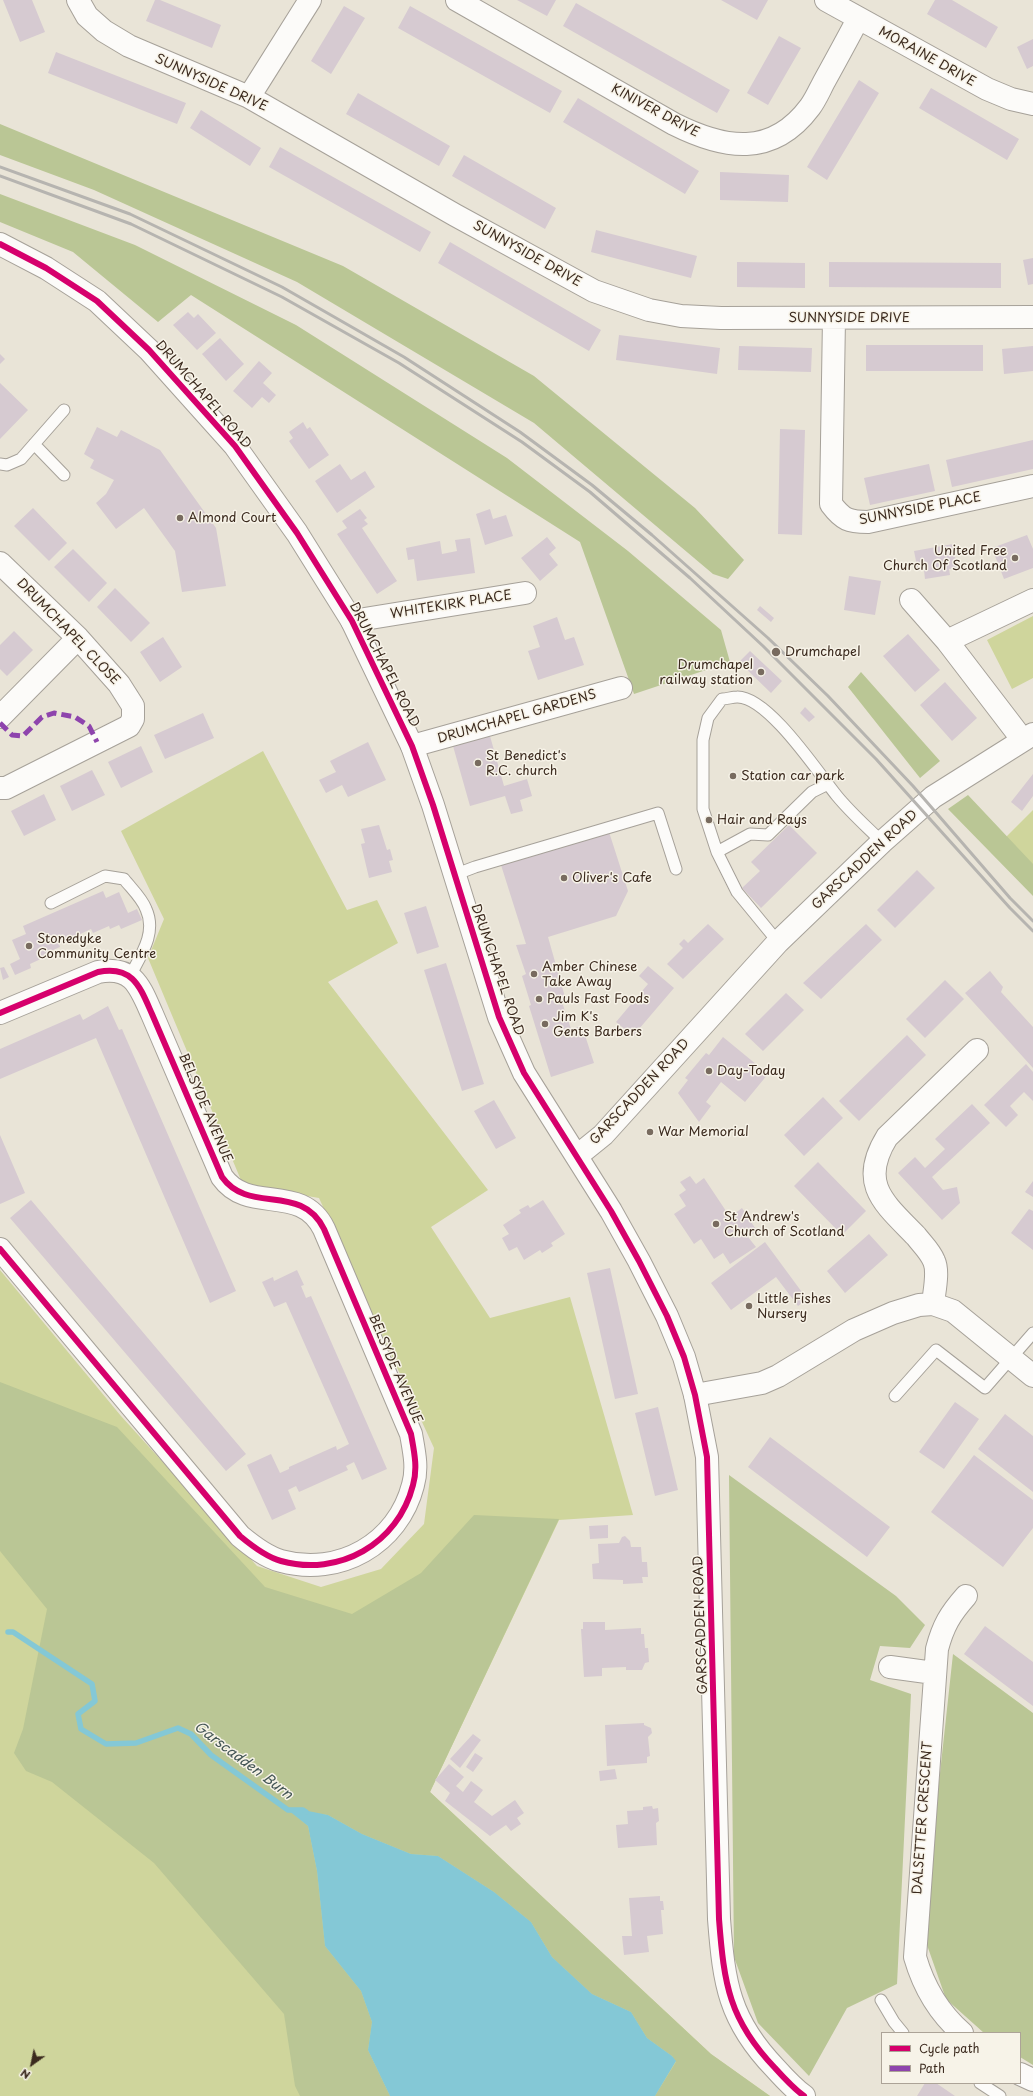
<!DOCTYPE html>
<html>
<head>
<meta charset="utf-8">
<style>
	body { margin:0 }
	#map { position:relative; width:1033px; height:2096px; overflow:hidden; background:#e9e4d7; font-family:"Playpen Sans",sans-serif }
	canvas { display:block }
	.legend { position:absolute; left:881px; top:2032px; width:140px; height:52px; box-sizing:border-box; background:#f7f3e8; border:1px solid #aca397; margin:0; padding:5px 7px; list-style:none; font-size:12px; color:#3b2a1e }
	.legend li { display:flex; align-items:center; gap:8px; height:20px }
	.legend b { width:20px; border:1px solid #aca397 }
	.north { position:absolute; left:12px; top:2044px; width:40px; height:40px; -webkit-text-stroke:3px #f7f3e8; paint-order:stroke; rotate:213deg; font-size:11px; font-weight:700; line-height:16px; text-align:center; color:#3b2a1e }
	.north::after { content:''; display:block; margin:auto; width:14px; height:18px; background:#3b2a1e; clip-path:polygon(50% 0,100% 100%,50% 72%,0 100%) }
</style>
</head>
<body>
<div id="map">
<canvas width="1033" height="2096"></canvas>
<ul class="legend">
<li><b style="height:5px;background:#d6006c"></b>Cycle path</li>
<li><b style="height:5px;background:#8e44ad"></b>Path</li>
</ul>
<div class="north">N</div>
</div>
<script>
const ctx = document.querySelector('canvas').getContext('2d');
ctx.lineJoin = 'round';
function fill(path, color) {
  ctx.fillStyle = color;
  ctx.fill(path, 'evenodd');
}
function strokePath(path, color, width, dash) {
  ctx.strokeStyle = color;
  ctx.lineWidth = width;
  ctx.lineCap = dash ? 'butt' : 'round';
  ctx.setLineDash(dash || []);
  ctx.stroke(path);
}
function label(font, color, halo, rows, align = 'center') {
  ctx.font = font + ' "Playpen Sans",sans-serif';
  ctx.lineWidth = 3;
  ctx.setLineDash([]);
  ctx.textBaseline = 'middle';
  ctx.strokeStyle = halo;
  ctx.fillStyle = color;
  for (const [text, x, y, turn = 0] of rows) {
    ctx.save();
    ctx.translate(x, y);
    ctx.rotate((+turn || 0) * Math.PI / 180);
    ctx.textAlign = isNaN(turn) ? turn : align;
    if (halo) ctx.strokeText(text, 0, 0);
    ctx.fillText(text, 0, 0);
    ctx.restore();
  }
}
fill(new Path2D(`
	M1033,616V678L1012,689L987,640Z
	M263,751L347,910L377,900L398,943L328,982L488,1190L431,1227L490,1318L570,1297L633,1515L559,1520L430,1792L711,2054L770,2096H0V1270L121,1416L257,1566L321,1587L381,1569L424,1524L434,1448L319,1198L243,1185L148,958L164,919L121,831Z
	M1033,810V870L1004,839Z`), '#cfd59c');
fill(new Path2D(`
	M0,124L343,266L534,376L695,508L744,560L728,579L713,574L534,423L297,282L94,190L0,155Z
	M0,194L135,245L296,325L507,458L628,551L721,630L730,662L634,694L580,542L191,295L158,322L73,252L0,222Z
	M861,672L940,761L920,778L848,687Z
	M968,795L1033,864V896L948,809Z
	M0,1382L117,1427L265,1587L352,1614L421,1573L474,1515L559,1519L430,1792L711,2054L770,2096H655L676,2062L672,2056L647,2038L631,2012L592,1994L552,1957L531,1922L494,1892L438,1856L411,1854L362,1834L328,1815L289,1810L308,1826L317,1871L325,1946L361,1991L372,2022L368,2050L390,2096H300L295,2086L284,2014L154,1863L52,1782L26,1771L14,1753L23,1729L47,1609L0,1551Z
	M729,1475L896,1596L925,1625L910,1648L880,1646L870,1680L911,1694L897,1984L847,2008L809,2076L758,2023L734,1957Z
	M953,1654L1033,1713V2065L1020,2057V2033H984L946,1999L927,1945L934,1828Z`), '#bac695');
fill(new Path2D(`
	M288,1810H303L328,1815L362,1834L411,1854L438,1856L494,1892L531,1922L552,1957L592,1994L631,2012L647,2038L672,2056L676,2061L655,2096H390L368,2050L372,2022L361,1991L325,1946L317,1871L308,1826Z`), '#84c8d6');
strokePath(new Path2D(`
	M8,1632H13L92,1684L95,1701L78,1714L81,1729L106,1744L136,1743L178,1728L191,1734L211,1755L288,1810H303L306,1812`), '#84c8d6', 5.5);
fill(new Path2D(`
	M3,0H32L45,32L20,42Z
	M155,0H160L221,25L212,48L146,21Z
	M517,0H556L547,16Z
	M721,0H768L757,20Z
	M935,0H952L998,27L986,48L927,14Z
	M576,3L730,90L717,113L563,26Z
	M344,6L365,18L331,74L311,61Z
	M410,6L562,91L550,113L398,28Z
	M779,36L801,48L768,105L747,93Z
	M1033,39V66L1027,69L1017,47Z
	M56,52L186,103L177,124L48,73Z
	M859,80L879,93L827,180L807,167Z
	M931,88L1019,139L1007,160L919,108Z
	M358,93L450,146L439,166L346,114Z
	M578,98L699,171L685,194L563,122Z
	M201,110L261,148L250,166L190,128Z
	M280,147L431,232L420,252L269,167Z
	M464,155L556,208L545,229L452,176Z
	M720,172L789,175L788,202L720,200Z
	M596,230L697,256L691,278L591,252Z
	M450,242L601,330L589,351L438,263Z
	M1033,258V284L1028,285L1023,260Z
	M737,262L805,263V288L737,287Z
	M829,262L1001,263V288L829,287Z
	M188,312L194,318L198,314L216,333L197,350L173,325Z
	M619,335L720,348L717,374L616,360Z
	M220,338L244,364L226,381L202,354Z
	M866,345H983V371H866Z
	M739,346L812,348L811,372L738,370Z
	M1033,346V371L1004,374L1002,349Z
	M0,354L5,359L0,364Z
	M259,361L272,373L263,383L276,395L269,403L262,397L252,408L233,391Z
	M0,383L28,410L0,439Z
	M303,422L307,429L310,427L329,455L309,469L289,441L293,438L289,432Z
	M97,427L117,437L121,430L160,450L216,528L226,586L182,592L175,551L144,508L116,529L96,503L106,494L114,480L90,468L94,460L84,454Z
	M780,429L805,430L802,535L778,534Z
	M1033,440V469L952,487L946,460Z
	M340,464L351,480L365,471L375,487L337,513L315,481Z
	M929,464L935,491L870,505L864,478Z
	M33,508L67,543L49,561L14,526Z
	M360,509L367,518L364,520L368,524L362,528L397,581L377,594L337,534L347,528L342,521Z
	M490,509L493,519L506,515L513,536L485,545L476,514Z
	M1027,535L1033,549V568L1004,579L992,548Z
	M547,537L556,548L549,554L558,565L540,581L521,558Z
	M470,538L475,573L417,581L414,559L408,560L406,548L440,541L442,554L457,551L455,540Z
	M953,544L957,568L949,569L950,575L925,579L924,570L918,571L914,551Z
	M73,549L107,583L89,602L54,567Z
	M849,576L881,581L875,615L844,610Z
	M115,588L150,623L131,642L97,607Z
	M760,606L774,618L771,622L757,610Z
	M557,617L565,640L574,637L584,665L538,680L528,651L540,647L533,626Z
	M14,631L33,650L7,676L0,669V645Z
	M908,634L940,670L915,692L883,656Z
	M163,637L182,667L160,682L140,652Z
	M750,651L782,681L771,693L739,662Z
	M945,682L977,718L952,741L920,705Z
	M805,707L815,717L809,722L800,713Z
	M203,713L214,738L165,759L154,735Z
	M490,736L504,786L527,779L532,796L520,800L523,811L511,814L505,796L470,806L453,746Z
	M368,742L386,780L348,797L342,785L326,793L319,780L336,772L330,761Z
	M141,746L153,772L121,788L108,762Z
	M92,770L105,795L72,811L60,786Z
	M1033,774V796L1022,811L1011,802Z
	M44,794L56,820L24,836L11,811Z
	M379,825L387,850L390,849L393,860L389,861L392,872L369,878L361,844L365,843L361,829Z
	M789,825L817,853L761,908L742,888L760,871L751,862Z
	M609,832L628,891L616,916L548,937L565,997L561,999L571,1029L582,1026L594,1063L551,1077L529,1006L531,1005L522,976L526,974L516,945L526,944L501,865Z
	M917,870L935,888L895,928L877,910Z
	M103,891L106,898L119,892L128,913L137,909L142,920L121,929L119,925L110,929L109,926L93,933L91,929L59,944L60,947L44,954L45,957L30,964L31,968L15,975L10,964L20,959L12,940L26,934L23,926Z
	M426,906L439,947L417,954L404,913Z
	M708,924L724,939L683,979L667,964L683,948L679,944L684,939L688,943Z
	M866,924L882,940L821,999L803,983Z
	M446,963L484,1084L462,1091L424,970Z
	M648,966L674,988L633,1036L616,1022L648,984L639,976Z
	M4,967L9,977L3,980L0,968Z
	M990,971L1003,987L1001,992L1033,1027V1068L965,993Z
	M945,980L964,999L925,1038L906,1019Z
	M786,993L804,1010L763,1051L745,1034Z
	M108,1006L119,1030L122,1029L125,1036L236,1291L210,1303L96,1038L0,1079V1049L80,1014L83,1020Z
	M907,1035L926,1055L859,1121L839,1101Z
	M723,1037L768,1074L745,1102L721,1082L706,1102L711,1106L699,1122L678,1093L688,1080L685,1078L706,1053L709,1055Z
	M1026,1064L1033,1072V1101L1024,1092L1010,1106L1018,1115L1006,1127L984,1105Z
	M823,1097L843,1118L804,1156L784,1135Z
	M494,1100L516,1138L496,1149L474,1111Z
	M972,1104L990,1123L932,1177L943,1190L957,1187L960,1203L942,1220L898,1173L915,1157L925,1168L945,1149L935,1139Z
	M0,1135L25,1193L0,1204Z
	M818,1162L866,1211L842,1235L794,1186Z
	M690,1176L696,1184L704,1178L730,1217L742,1208L757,1231L748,1237L756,1247L730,1264L723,1253L714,1259L701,1239L694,1244L674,1214L686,1206L679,1195L686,1190L680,1182Z
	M1033,1181V1197L1025,1192Z
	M31,1200L246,1454L226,1471L10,1218Z
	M543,1200L565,1234L551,1243L553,1246L542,1253L540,1250L524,1260L517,1247L509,1251L502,1238L509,1234L503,1225L521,1213L519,1210L528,1205L530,1208Z
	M1029,1209L1033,1211V1250L1011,1233Z
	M869,1234L888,1255L845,1293L827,1271Z
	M765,1242L807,1299L798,1306L776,1277L731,1310L711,1283Z
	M610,1268L638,1394L615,1399L587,1273Z
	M297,1270L304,1285L301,1286L306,1298L311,1296L387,1469L362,1480L354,1462L346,1466L348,1470L299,1492L296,1486L288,1490L296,1509L272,1520L247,1465L271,1454L280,1473L289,1469V1467L336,1446L337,1450L349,1444L286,1302L274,1307L262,1282L273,1277L274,1281Z
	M955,1402L979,1419L944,1469L919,1452Z
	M658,1407L678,1490L655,1496L635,1413Z
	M1005,1414L1033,1436V1492L978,1449Z
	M770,1437L890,1527L867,1557L748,1467Z
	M974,1455L1033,1500V1528L1003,1567L931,1512Z
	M608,1525V1538L590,1539L589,1526Z
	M625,1536L630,1541L631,1547H641L642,1562H647L648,1577H642L643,1583L623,1584V1580L593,1579L592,1564L599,1563L598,1544L619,1543L622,1537Z
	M583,1622H605V1630L641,1628V1634H644L645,1648H648L649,1662L645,1663L642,1670H626V1667L602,1668V1676L584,1677L581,1629H583Z
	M985,1626L1033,1662V1706L964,1654Z
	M644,1723V1725L651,1728L652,1733L648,1737L650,1756L647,1757V1763L607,1766L605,1725Z
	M473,1734L481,1740L460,1768L450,1759Z
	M475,1753L483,1758L473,1772L466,1767Z
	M449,1764L464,1777L456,1786L463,1792L471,1781L483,1790L474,1802L492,1816L515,1800L524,1813L517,1818L521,1824L511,1831L506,1825L490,1836L445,1801L450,1793L435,1780Z
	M615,1769L617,1779L600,1781L599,1771Z
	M652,1806L653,1809L658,1808L659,1821L656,1823L657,1845L618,1848L616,1825L628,1824L627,1811L643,1810V1807Z
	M660,1896V1901H663L664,1910H661L663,1934L647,1936L649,1952L624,1955L622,1936H632L629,1898Z
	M925,2083H936L955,2096H917Z`), '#d6cad1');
const service = new Path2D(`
	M34,444L64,475
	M0,464L7,465L21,459L64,410
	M717,852L750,834L768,835L812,792L828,784
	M454,875L475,867L658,813L676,869
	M51,903L105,876L124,879C131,888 142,898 146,909C157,933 141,955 130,976
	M778,942L737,892L717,852L703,809V740L708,718L722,699C727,699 732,697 737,697C768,696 819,774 837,796C851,813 867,827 882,842
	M895,1396L936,1350L985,1388L1033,1333
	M881,2000L894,2022L903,2033
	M980,2083L1000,2096`);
const minor = new Path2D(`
	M78,0L87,16L104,31L129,46L249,97L455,215L594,291L649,310L681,316L721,318L1033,317
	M457,0L674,124C724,149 772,158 810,107C816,99 820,89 825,80C836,60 847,40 858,19
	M826,0L987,89L1011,99L1033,104
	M249,97L310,0
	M834,318L831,504C843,520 849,522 868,522L1033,486
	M0,563L78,638L119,684L133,706V719L129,726L6,788H0
	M911,600L947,641L1033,600
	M352,621L525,593
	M947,641L1022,739
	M0,717L78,638
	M412,746L621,688
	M0,1013L98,972C133,965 140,987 152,1014L222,1177C249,1215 301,1182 324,1229L411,1434C414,1451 418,1468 413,1485C398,1544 339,1577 281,1561C266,1557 252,1546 240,1536L0,1249
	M577,1156L603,1135L778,942L882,842L933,797L1033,734
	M933,1304C934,1292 939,1272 934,1261C930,1251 922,1244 916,1236C884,1203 858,1184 887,1137L977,1050
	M695,1395L762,1383L778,1376L854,1330L893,1313L919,1305L933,1304L953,1311L1033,1376
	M890,1667L934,1673
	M962,2033C938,2012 924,1988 915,1957L937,1649C943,1626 950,1614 966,1596
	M1020,2074L1033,2080`);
const tertiary = new Path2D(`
	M0,244L46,268L97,301L149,350L235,446L297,533L352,621L412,746L433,805L499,1017L524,1073L611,1211L639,1261L667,1316L684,1357L695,1395L707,1457L719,1919C724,1984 729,2020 775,2068C784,2078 793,2088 804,2096`);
strokePath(service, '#a6a199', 13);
strokePath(minor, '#a6a199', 24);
strokePath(tertiary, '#a6a199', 24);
strokePath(service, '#fcfbf9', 11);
strokePath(minor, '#fcfbf9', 22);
strokePath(tertiary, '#fcfbf9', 22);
strokePath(new Path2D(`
	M0,167L130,214L282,287L404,357L520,432L592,485L652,535L768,638L828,696L913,786L1010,898L1033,921
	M0,176L131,224L282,297L399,363L522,442L590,492L690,578L763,646L876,759L1010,908L1033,931`), '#b6b4b0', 3);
strokePath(new Path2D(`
	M0,723L12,735L23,736L42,717L54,713L75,717L89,726L97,742`), '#8e44ad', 5, [10, 5]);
strokePath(new Path2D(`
	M0,244L46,268L97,301L149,350L235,446L297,533L352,621L412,746L433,805L499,1017L524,1073L611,1211L639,1261L667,1316L684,1357L695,1395L707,1457L719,1919C724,1984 729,2020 775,2068C784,2078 793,2088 804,2096
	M0,1013L98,972C133,965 140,987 152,1014L222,1177C249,1215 301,1182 324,1229L411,1434C414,1451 418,1468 413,1485C398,1544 339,1577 281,1561C266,1557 252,1546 240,1536L0,1249`), '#d6006c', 6);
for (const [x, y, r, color] of [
	[180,518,4,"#786b5f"],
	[1015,558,4,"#786b5f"],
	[776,652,5,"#786b5f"],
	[761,672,4,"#786b5f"],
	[478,763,4,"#786b5f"],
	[733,776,4,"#786b5f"],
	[709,820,4,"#786b5f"],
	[564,878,4,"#786b5f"],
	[29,946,4,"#786b5f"],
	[534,974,4,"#786b5f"],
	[539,999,4,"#786b5f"],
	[545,1024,4,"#786b5f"],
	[709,1071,4,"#786b5f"],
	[650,1132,4,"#786b5f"],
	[716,1224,4,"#786b5f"],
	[749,1306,4,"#786b5f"]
]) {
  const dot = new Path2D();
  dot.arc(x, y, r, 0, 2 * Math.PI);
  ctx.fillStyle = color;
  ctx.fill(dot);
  strokePath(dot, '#f7f3e8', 1.5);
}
label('13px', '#3b2a1e', '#f7f3e8', [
	["MORAINE DRIVE",927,57,29],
	["SUNNYSIDE DRIVE",211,83,24],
	["KINIVER DRIVE",655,111,28],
	["SUNNYSIDE DRIVE",527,254,29],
	["SUNNYSIDE DRIVE",849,318],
	["DRUMCHAPEL ROAD",203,395,49],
	["SUNNYSIDE PLACE",920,509,-11],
	["WHITEKIRK PLACE",451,605,-9],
	["DRUMCHAPEL CLOSE",68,632,46],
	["DRUMCHAPEL ROAD",384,665,63],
	["DRUMCHAPEL GARDENS",517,717,-16],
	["GARSCADDEN ROAD",865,860,-43],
	["DRUMCHAPEL ROAD",497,970,71],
	["GARSCADDEN ROAD",640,1092,-47],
	["BELSYDE AVENUE",205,1108,67],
	["BELSYDE AVENUE",395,1369,67],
	["GARSCADDEN ROAD",701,1625,-92],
	["DALSETTER CRESCENT",923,1818,-86]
]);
label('13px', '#3b2a1e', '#f7f3e8', [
	["Almond Court",188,518],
	["United Free",1007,551,"right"],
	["Church Of Scotland",1007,566,"right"],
	["Drumchapel",785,652],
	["Drumchapel",753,665,"right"],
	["railway station",753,680,"right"],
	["St Benedict's",486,756],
	["R.C. church",486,771],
	["Station car park",741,776],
	["Hair and Rays",717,820],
	["Oliver's Cafe",572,878],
	["Stonedyke",37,939],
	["Community Centre",37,954],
	["Amber Chinese",542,967],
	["Take Away",542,982],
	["Pauls Fast Foods",547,999],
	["Jim K's",553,1017],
	["Gents Barbers",553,1032],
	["Day-Today",717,1071],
	["War Memorial",658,1132],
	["St Andrew's",724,1217],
	["Church of Scotland",724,1232],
	["Little Fishes",757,1299],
	["Nursery",757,1314]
], 'left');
label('italic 14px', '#445655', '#f7f3e8', [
	["Garscadden Burn",243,1761,37]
]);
</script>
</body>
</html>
